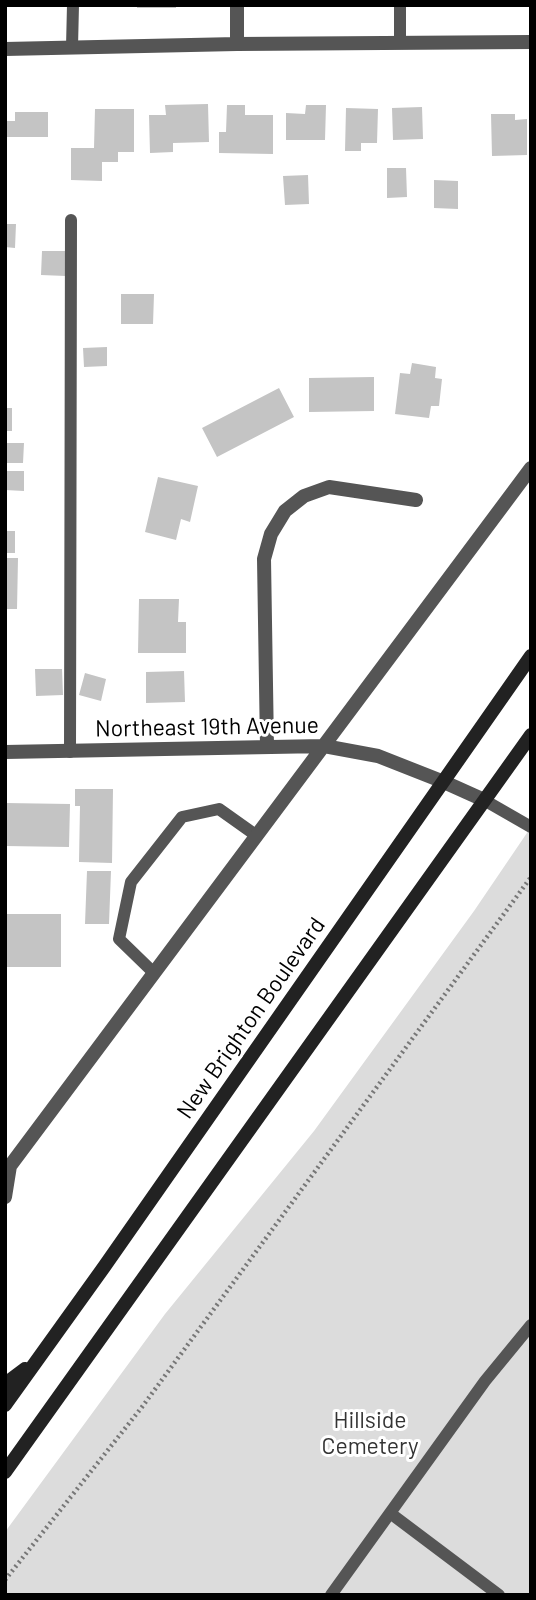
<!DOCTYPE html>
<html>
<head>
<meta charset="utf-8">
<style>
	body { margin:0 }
	#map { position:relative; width:536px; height:1600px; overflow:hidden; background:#fff; font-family:Barlow,sans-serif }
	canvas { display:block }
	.frame { position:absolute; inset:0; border:7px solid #000; pointer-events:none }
</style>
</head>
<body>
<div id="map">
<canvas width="536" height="1600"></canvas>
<div class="frame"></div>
</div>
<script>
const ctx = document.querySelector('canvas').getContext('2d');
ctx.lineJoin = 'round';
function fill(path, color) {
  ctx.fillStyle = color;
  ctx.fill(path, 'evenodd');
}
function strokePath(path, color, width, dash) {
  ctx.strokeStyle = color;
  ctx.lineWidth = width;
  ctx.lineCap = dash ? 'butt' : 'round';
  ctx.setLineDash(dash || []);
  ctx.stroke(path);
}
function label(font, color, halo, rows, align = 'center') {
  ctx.font = font + ' Barlow,sans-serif';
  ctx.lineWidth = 6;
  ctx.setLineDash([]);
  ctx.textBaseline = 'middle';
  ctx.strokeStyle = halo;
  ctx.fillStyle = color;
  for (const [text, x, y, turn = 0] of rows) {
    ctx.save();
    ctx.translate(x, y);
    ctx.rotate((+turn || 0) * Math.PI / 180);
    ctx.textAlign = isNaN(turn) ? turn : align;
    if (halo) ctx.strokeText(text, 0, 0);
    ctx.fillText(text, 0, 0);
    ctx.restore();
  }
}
fill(new Path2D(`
	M531,827V1595H5V1532L165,1314L314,1131L474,911Z`), '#dcdcdc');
fill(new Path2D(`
	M137,5H176V8H137Z
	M208,104L209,142L173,143V152L150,153L149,115H166L165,105Z
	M227,105H245V115H273V154L219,153V132H226Z
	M306,105H326L325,140H286V113L305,114Z
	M422,107L423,139L393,140L392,108Z
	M346,108L378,109L377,143H361V151H345Z
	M95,109H134V152H118V162H102V181L71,180V148H94Z
	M15,112H48V137H5V121H15Z
	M491,114H515V120L527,119V155L492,156Z
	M387,168H406L407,197L387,198Z
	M308,175L309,204L285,205L283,176Z
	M434,180L458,181V209L434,208Z
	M5,224H16L15,248L5,247Z
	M42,251H66V276L41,275Z
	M121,294H154L153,324H121Z
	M107,347V366L84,367L83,348Z
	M412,363L436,367L435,378L442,379L439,406H431L429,418L395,414L400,373L410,374Z
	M374,377V411L309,412V378Z
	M279,388L294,417L217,457L202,428Z
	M5,408H12V431H5Z
	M5,443H24L23,463H5Z
	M5,471H24V491L5,490Z
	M158,477L198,486L190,522L181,519L176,540L145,532Z
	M5,531H15V553H5Z
	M5,558H18L17,609H5Z
	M139,599H179L178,622H186V653H138Z
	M35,669H62L63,695L36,696Z
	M184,671L185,702L146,703V672Z
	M85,673L106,679L101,701L79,695Z
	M75,789H113L112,863L79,862L80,806H75Z
	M5,803L70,804L69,847L5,846Z
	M87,871H111L109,924H85Z
	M5,914H61V967H5Z`), '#c4c4c4');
strokePath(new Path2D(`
	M5,1580L142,1407L531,877`), '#777', 4.5, [2, 3.5]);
strokePath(new Path2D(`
	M400,43V5
	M72,47L73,5
	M70,752L71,220
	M484,800L531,827
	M154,973L119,939L131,882L182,817L219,809L257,836
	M390,1513L499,1595
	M331,1595L485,1381L531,1325`), '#555', 12);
strokePath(new Path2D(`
	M237,5V44
	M5,49L237,44L531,42
	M267,747L264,559L271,534L285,511L304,496L329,487L416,500
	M5,752L324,746L378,756L444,782L484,800
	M5,1197L10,1166L531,468`), '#555', 14);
strokePath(new Path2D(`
	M5,1384L25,1369
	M5,1405L104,1267L531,656
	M5,1472L531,735`), '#222', 14);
label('23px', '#000', '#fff', [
	["Northeast 19th Avenue",207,727,-1],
	["New Brighton Boulevard",251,1018,-55]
]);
label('23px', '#333', '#fff', [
	["Hillside",370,1420],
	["Cemetery",370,1446]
]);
</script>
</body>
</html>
